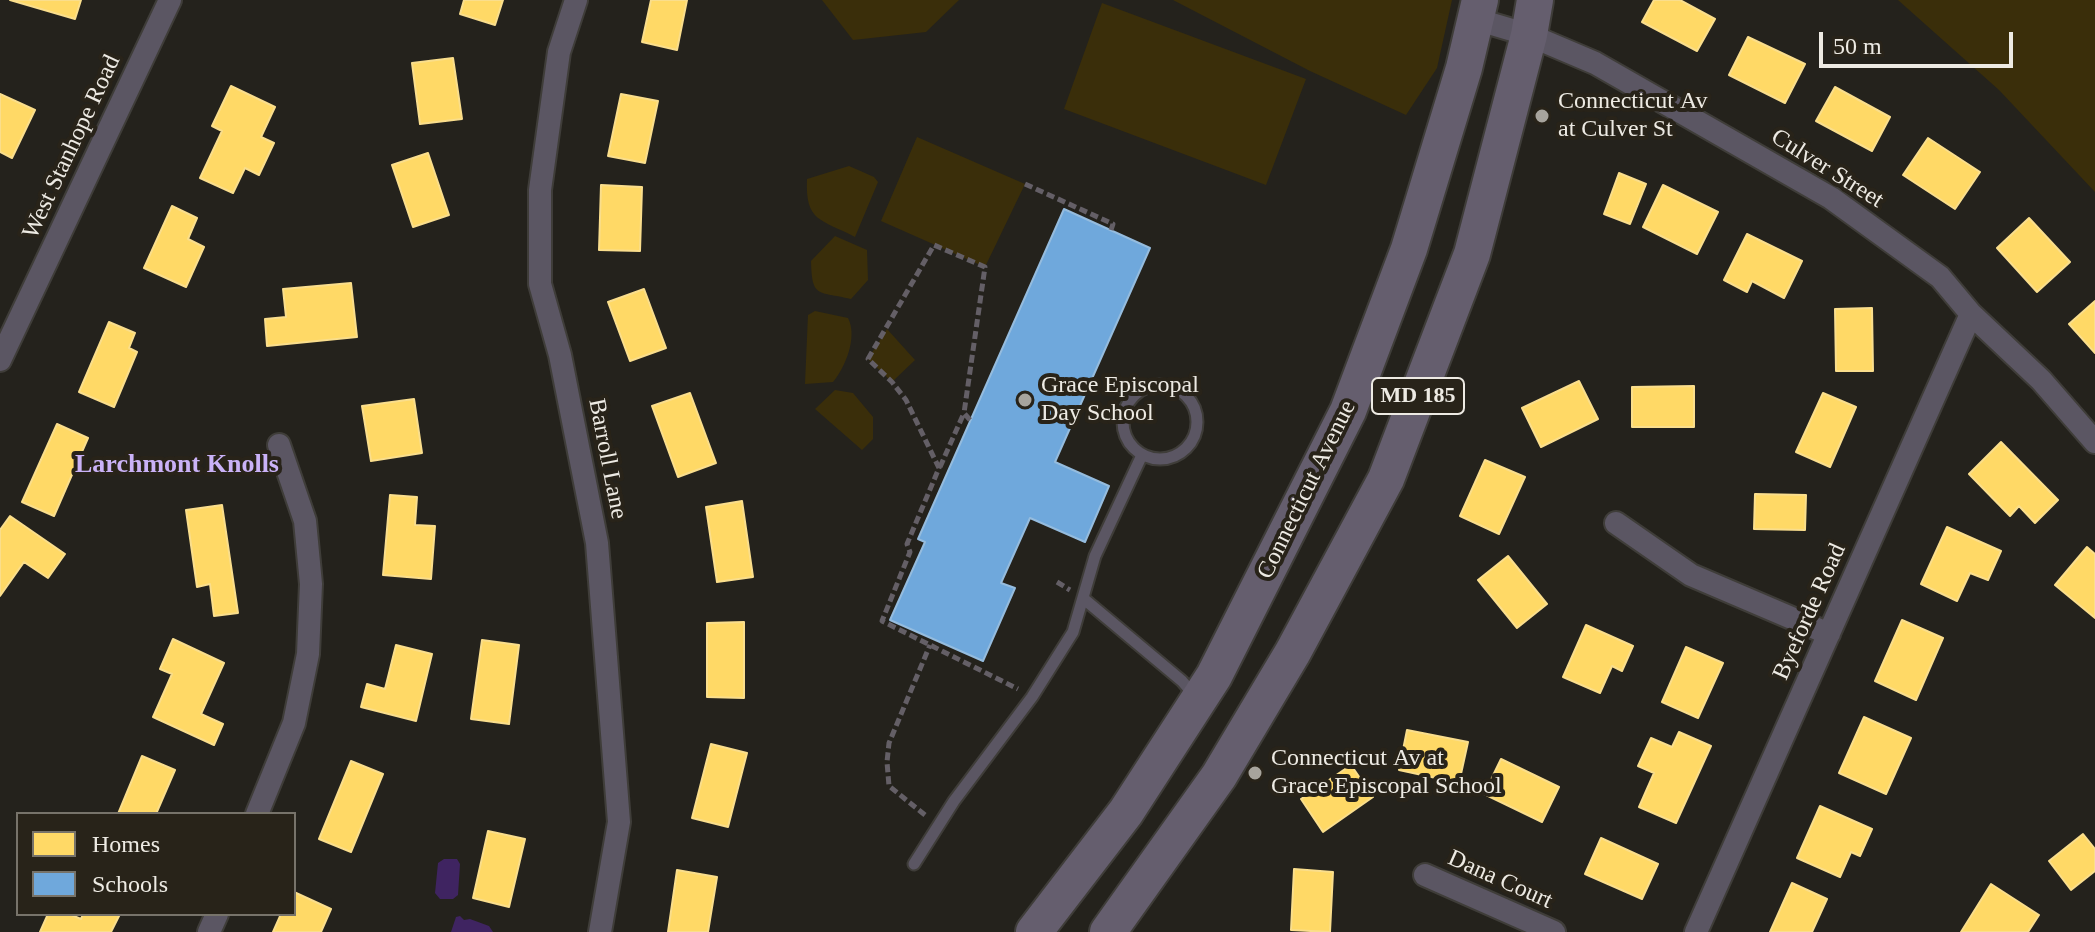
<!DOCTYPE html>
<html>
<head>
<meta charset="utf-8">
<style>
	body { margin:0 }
	#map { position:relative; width:2095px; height:932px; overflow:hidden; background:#24221c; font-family:Georgia,serif }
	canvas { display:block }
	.legend { position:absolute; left:16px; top:812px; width:280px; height:104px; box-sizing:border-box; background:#282319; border:2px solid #77736a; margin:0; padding:10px 14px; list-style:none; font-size:24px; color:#edeae3 }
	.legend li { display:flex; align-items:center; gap:16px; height:40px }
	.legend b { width:40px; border:2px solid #77736a }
	.scale { position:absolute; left:1819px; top:32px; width:194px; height:36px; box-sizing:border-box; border:4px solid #edeae3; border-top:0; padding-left:10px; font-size:24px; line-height:28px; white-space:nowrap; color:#edeae3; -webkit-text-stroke:6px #282319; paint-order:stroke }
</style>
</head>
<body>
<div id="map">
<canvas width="2095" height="932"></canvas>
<ul class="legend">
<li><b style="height:22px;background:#ffd966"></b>Homes</li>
<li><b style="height:22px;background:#6fa8dc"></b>Schools</li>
</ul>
<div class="scale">50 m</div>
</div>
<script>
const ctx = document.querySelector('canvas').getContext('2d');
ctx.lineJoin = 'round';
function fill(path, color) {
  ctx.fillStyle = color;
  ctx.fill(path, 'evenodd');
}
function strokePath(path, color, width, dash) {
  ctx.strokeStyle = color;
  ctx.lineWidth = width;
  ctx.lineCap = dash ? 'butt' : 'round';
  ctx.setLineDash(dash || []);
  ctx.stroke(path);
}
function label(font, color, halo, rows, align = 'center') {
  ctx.font = font + ' Georgia,serif';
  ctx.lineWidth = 8;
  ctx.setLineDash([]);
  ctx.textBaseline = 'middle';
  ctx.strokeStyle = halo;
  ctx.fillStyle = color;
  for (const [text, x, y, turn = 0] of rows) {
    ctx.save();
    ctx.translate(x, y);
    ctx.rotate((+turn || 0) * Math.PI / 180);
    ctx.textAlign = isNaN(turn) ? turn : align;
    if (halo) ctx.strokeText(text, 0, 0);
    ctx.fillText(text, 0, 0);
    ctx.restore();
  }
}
fill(new Path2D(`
	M822,0H959L926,32L853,40Z
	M1173,0H1452L1437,68L1406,115L1310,71Z
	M1898,0H2095V192L1999,90Z
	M1102,3L1306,79L1266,185L1064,109Z
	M917,137L1025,184L985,267L881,221Z
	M849,166L874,177L878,182L855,237C821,219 805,222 807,179Z
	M835,236L867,250L868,280L851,299C817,291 812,298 811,261Z
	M815,311L848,318C858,337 845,368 833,382L805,384L808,315Z
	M887,329L915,360L892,382L868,359Z
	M835,390L853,393L873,417V439L862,450L815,409Z`), '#3a2e0a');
fill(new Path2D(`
	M444,859H457L460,864L458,895L453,899H440L435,893L438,863Z
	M460,916L464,920L470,919L489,926L493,932H451L456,917Z`), '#3f2461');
const homes = new Path2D(`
	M10,0H81L75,19Z
	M464,0H503L495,25L460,14Z
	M651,0H687L677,50L642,42Z
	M1654,0H1680L1715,19L1697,51L1642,22Z
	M1748,37L1805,64L1785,103L1729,75Z
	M453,58L462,119L420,124L412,63Z
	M231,86L275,107L261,137L274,143L259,175L245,168L233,193L200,178L222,131L212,126Z
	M1835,87L1890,117L1872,151L1816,121Z
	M0,94L35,110L12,158L0,152Z
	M621,94L658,101L645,163L608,156Z
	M1928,138L1980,172L1955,209L1903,175Z
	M428,153L449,215L413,227L392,165Z
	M1619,173L1646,184L1630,224L1604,214Z
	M601,185L642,187L640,251L599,250Z
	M1663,185L1718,212L1697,254L1643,227Z
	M172,206L197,218L188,239L204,247L186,287L144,268Z
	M2029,218L2070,262L2037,292L1997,248Z
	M1747,234L1802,261L1784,298L1752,281L1747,292L1724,280Z
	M351,283L357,337L267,346L265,319L286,317L283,289Z
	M644,289L666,348L630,361L608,302Z
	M2095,301V353L2069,324Z
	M1872,308L1873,371H1836L1835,309Z
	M109,322L135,333L129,348L137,352L114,407L79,392Z
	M1579,381L1598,419L1541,447L1522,408Z
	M1694,386V427H1632V387Z
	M690,393L716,463L678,477L652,406Z
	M1823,393L1856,407L1830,467L1796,452Z
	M414,399L422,453L371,461L362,406Z
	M57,424L88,438L54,516L22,502Z
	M2001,442L2058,500L2035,523L2019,506L2010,516L1969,474Z
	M1485,460L1525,477L1499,534L1460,516Z
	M1755,494L1806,495L1805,530L1754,529Z
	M390,495L417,497L415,525L435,526L431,579L383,575Z
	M742,501L753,577L717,582L706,507Z
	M222,505L238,613L214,616L210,584L197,587L186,510Z
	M10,516L65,554L48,578L24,562L0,596V530Z
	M1947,527L2001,551L1988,580L1970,573L1957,601L1921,584Z
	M2087,547L2095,554V618L2055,585Z
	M1508,556L1547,604L1517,628L1478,580Z
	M1902,620L1943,638L1916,700L1875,681Z
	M744,622V698L707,697V623Z
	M1586,625L1633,646L1622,671L1612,666L1600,693L1563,677Z
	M173,639L224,663L201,714L223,724L214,745L153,717L172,674L160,669Z
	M482,640L519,645L509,724L471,719Z
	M396,645L432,654L416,721L361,707L367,684L385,689Z
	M1686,647L1723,663L1698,718L1662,702Z
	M1864,717L1911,738L1886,794L1839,773Z
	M1407,730L1468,742L1459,783L1399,770Z
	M1679,732L1711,746L1676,823L1639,807L1654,773L1638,766L1651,738L1672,747Z
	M711,744L747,753L728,827L692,818Z
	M142,756L175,770L156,814H118Z
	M1501,759L1559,787L1542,822L1484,794Z
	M351,761L383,774L351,852L319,839Z
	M1351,765L1373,797L1323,832L1301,799Z
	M1820,806L1872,829L1860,856L1851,852L1840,877L1797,858Z
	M488,831L525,839L509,907L473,898Z
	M2083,834L2095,849V871L2071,890L2049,861Z
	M1601,838L1658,864L1642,899L1585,874Z
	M1294,869L1333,872L1330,932L1291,930Z
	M677,870L717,877L708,932H668Z
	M1792,883L1827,899L1812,932H1770Z
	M1991,884L2039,915L2028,932H1961Z
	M294,892L331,909L321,932H273L281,914H294Z
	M48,914H69L81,919L83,914H120L111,932H40Z`);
fill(homes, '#ffd966');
strokePath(homes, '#fade8c', 2);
const schools = new Path2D(`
	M1064,209L1150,248L1055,462L1109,486L1085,542L1030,518L1001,583L1015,588L983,661L890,620L925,542L918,539Z`);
fill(schools, '#6fa8dc');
strokePath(schools, '#95bcde', 2);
const service = new Path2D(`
	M1123 422a37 37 0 1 1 74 0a37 37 0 1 1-74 0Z
	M1084,599L1182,681L1195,696
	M914,864L954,801L1032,697L1073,632L1095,556L1142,455`);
const minor = new Path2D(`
	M576,0L559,52L540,190V284L560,355L597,543L619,822L600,932
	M1475,19L1529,35L1595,63L1831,198L1940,277L1971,314L2041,380L2095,442
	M0,360L170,0
	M1616,523L1691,575L1829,634
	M257,814L294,723L308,654L311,584L305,521L279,445
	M1425,875L1554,932
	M209,932L217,914
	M1696,932L1971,314`);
const primary = new Path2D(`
	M1034,932L1126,812L1214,676L1348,411L1409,249L1464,68L1480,0
	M1108,932L1219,776L1293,652L1386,479L1472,254L1529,35L1535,0`);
strokePath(service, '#3f3d39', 15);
strokePath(minor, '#3f3d39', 26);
strokePath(primary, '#3f3d39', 40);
strokePath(new Path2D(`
	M1025,184L1113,224L1111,230
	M970,420L964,413L985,267L934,245L868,359L892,382L906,400L939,468L907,544L910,552L882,621L1018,689
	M940,467L964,413
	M1057,582L1070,590
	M925,815L889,786L887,762L889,743L930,645`), '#645f66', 5, [8, 4]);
strokePath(service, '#5b5663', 11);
strokePath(minor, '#5b5663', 22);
strokePath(primary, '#655e6e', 36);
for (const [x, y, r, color] of [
	[1542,116,8,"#a7a49d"],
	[1025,400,8,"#a7a49d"],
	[1255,773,8,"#a7a49d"]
]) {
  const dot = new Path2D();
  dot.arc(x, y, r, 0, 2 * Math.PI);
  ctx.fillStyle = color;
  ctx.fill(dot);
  strokePath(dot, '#282319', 3);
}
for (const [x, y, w] of [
	[1418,396,92]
]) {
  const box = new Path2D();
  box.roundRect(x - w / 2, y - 18, w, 36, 6);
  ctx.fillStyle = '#282319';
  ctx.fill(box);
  strokePath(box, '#edeae3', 2);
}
label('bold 22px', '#edeae3', null, [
	["MD 185",1418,396]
]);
label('24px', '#edeae3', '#282319', [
	["Connecticut Av",1558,102],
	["at Culver St",1558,130],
	["Grace Episcopal",1041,386],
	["Day School",1041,414],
	["Connecticut Av at",1271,759],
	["Grace Episcopal School",1271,787]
], 'left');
label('24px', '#edeae3', '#282319', [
	["West Stanhope Road",72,147,-65],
	["Culver Street",1827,169,32],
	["Barroll Lane",607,459,79],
	["Connecticut Avenue",1307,490,-64],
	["Byeforde Road",1810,612,-66],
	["Dana Court",1500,880,24]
]);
label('bold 26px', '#cab2f7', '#282319', [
	["Larchmont Knolls",177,465]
]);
</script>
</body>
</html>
